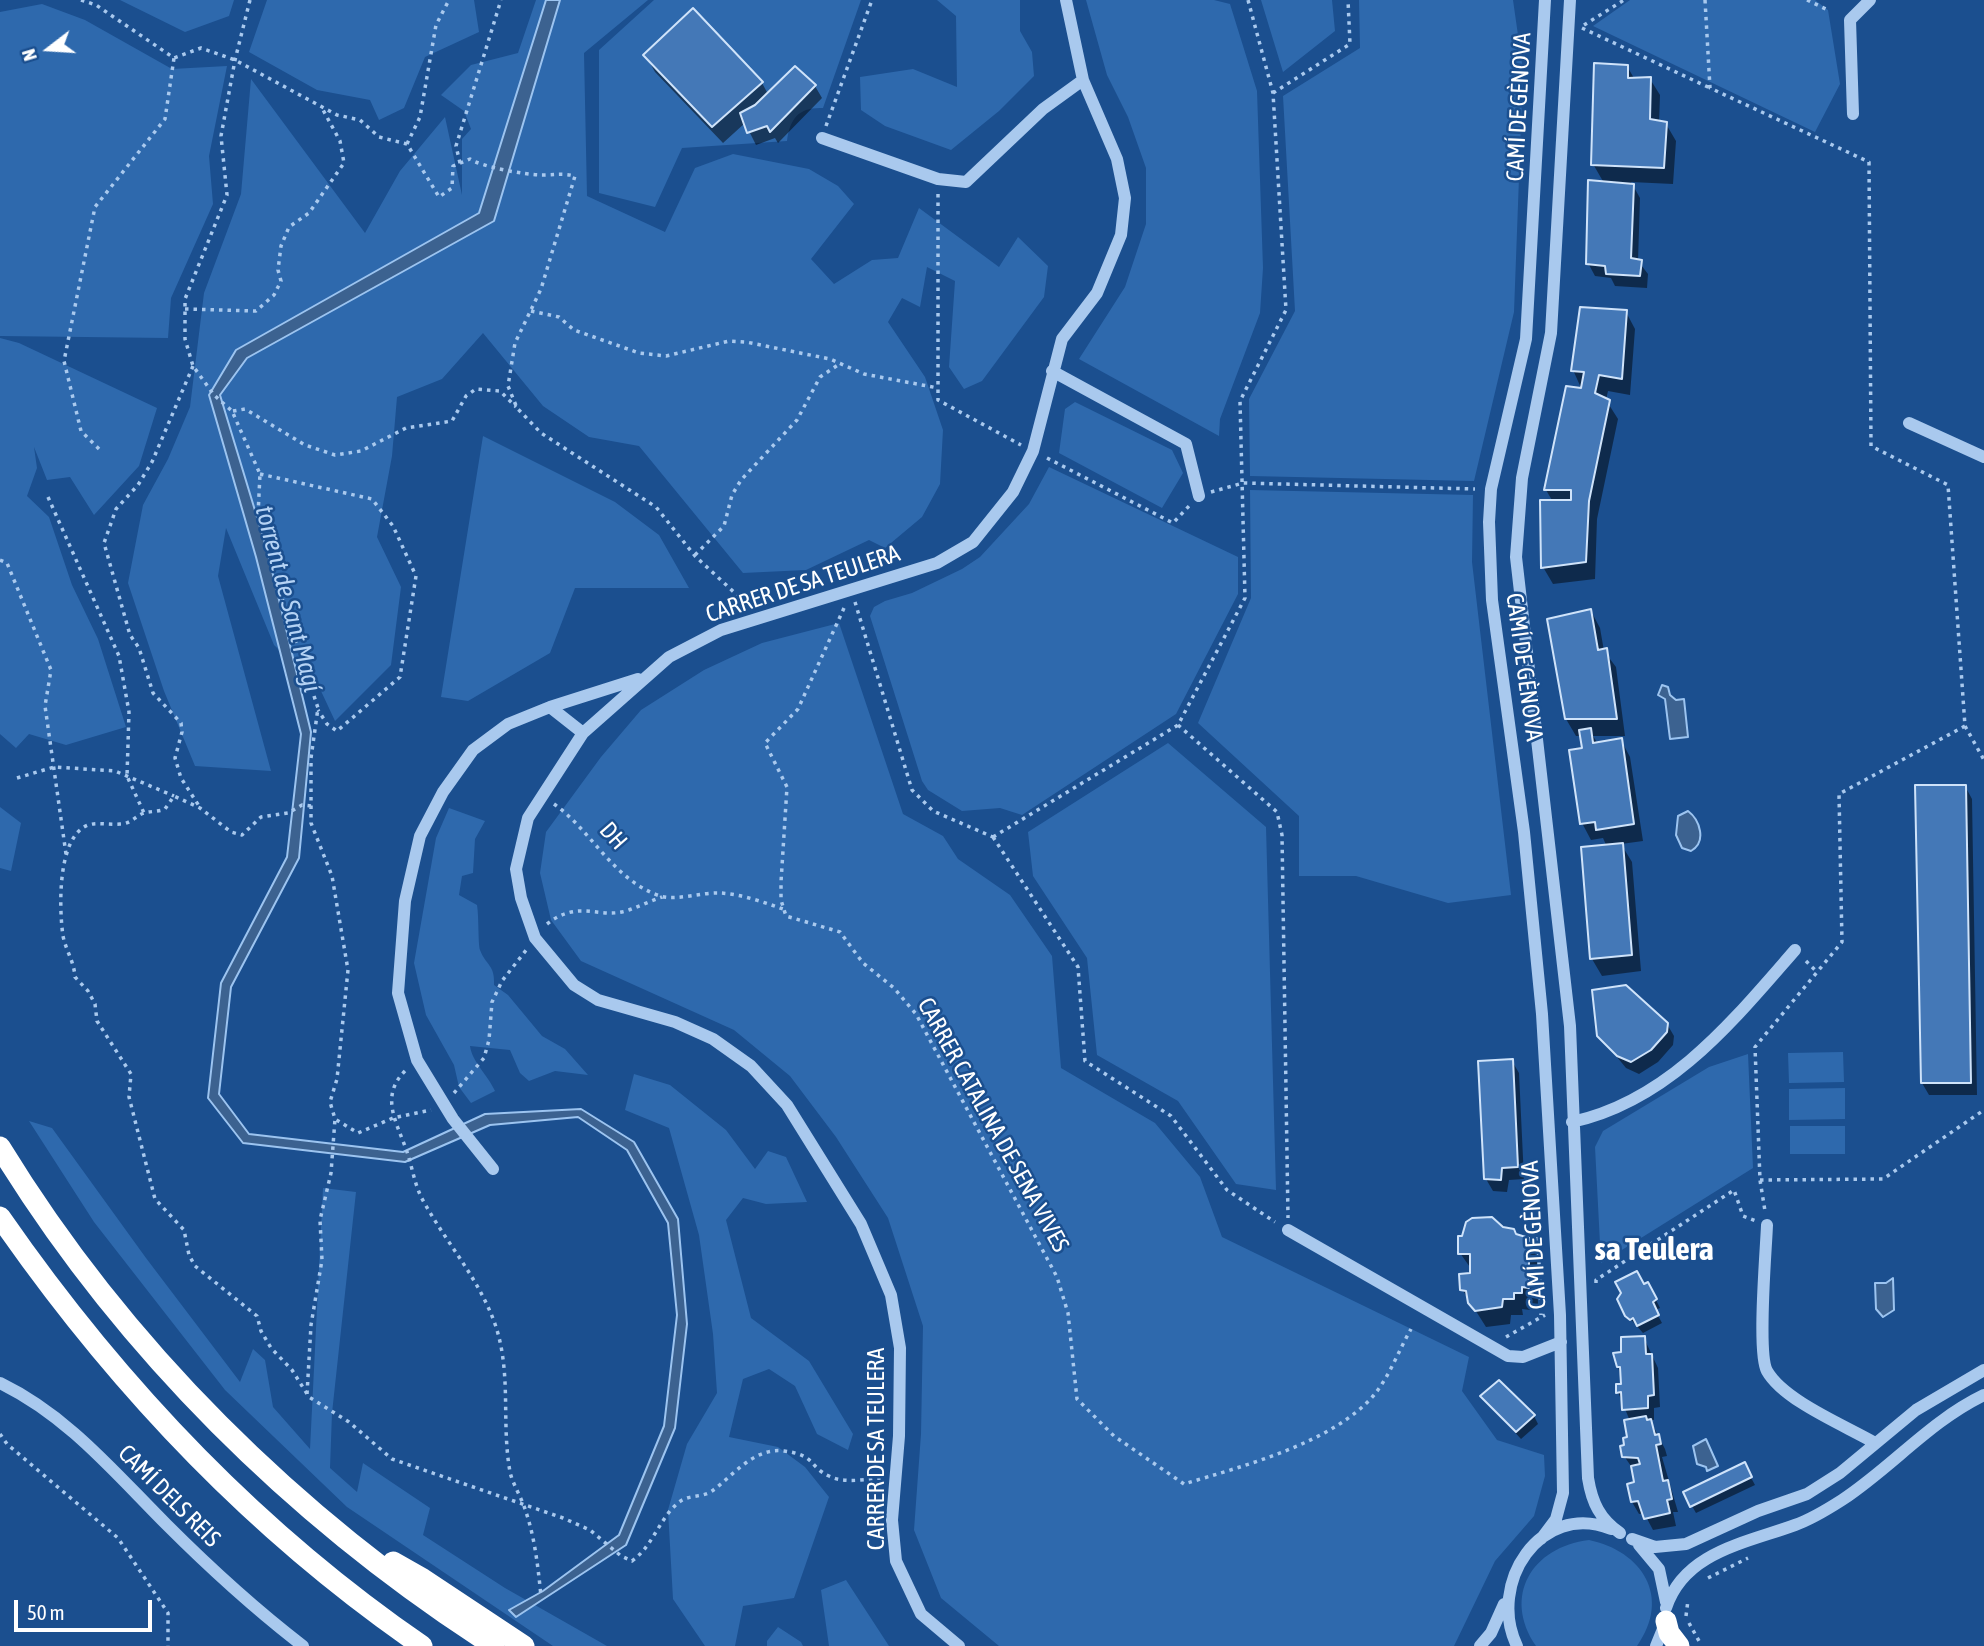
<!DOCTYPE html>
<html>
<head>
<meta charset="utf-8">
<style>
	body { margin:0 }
	#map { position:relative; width:1984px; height:1646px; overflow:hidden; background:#1b4f8f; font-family:"Asap Condensed",sans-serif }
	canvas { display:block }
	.north { position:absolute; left:14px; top:14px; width:70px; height:70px; -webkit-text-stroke:5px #1b4f8f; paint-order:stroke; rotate:253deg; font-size:19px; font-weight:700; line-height:28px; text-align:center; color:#fff }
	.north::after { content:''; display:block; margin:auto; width:24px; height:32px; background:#fff; clip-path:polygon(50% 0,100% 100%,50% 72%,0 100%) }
	.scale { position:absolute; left:14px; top:1600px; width:138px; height:32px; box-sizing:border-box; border:4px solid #fff; border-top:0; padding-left:9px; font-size:21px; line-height:24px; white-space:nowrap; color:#fff; -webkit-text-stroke:5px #1b4f8f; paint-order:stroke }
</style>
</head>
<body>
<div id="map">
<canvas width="1984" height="1646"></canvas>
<div class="north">N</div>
<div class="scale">50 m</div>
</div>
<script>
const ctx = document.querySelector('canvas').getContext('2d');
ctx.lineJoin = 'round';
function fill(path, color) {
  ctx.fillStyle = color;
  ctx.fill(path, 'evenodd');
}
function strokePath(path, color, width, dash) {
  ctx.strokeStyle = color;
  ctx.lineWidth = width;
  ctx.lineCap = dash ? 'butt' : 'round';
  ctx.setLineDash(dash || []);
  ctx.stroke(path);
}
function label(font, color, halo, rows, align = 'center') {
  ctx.font = font + ' "Asap Condensed",sans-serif';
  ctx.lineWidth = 5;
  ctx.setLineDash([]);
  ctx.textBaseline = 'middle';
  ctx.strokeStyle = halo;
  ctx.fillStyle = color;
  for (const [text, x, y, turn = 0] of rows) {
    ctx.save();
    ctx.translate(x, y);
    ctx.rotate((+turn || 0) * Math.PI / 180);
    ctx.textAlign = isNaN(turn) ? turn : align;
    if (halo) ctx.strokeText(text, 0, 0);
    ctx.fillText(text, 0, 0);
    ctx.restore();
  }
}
fill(new Path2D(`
	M120,0H234L229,16L185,32Z
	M267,0H474L479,32L425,57L404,108L379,120L370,100L317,90L249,52Z
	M536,0H648L584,53L587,196L665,232L695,168L733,154L809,169L838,186L854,204L811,259L834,284L872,260L898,258L919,208L999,267L1018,237L1048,266L1044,297L982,381L964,389L949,367L955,281L927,267L920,307L902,298L888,322L925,377L943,430L940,484L922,517L885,548L869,540L806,570L743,573L639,446L589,437L543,406L483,333L442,379L397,397L392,456L377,537L401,587L391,665L335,721L321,691L274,645L226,528L218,576L271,771L195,766L164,691L128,583L143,505L168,459L190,407L204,293L241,194L251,79L365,233L400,171L445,117L462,195V139L471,129L464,111L441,95L471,65L518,53Z
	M654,0H861L823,108C799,107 790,118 787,141L682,148L655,207L599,193V50Z
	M937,0H1020V31L1032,52L1034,76L999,111L951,150L885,126L861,110L860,77L913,69L957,87L956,16Z
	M1086,0H1214L1230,4L1257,91L1263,268L1260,313L1220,419L1219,436L1079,359L1125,287L1146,224V168L1128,117L1107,75Z
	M1261,0H1332L1335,31L1283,72Z
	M1359,0H1513L1523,70L1514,312L1474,481L1250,476L1249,399L1295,311L1283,96L1360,48Z
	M1630,0H1815L1828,10L1840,84L1815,132L1593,26Z
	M42,4L85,20L172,69L227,66L209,156L213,204L171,298L168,338L0,336V12Z
	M0,338L19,343L157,408L139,466L94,515L70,477L47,480L34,447L37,468L27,496L49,517L72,585L98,639L126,727L66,745L29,734L16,748L0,734Z
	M1075,402L1172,450L1183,473L1162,508L1059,453L1065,409Z
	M483,436L615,502L659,535L689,588H575L550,653L468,701L441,697Z
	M1049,467L1238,557V594L1176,714L1022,815L1000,808L962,811L928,790L922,781L870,616L874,607L885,601L912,593L962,569L980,557L1029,504Z
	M1250,490L1473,495L1472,562L1511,895L1448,903L1356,876H1299V816L1198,723L1251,598Z
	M839,623L903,814L943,836L958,859L1010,895L1052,956L1061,1068L1155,1123L1200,1177L1222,1237L1469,1357L1462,1391L1497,1440L1544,1455L1545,1476L1534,1516L1495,1561L1454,1646H999L941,1598L914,1530L921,1434L923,1326L888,1218L836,1137L790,1076L734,1030L581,961L551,920L540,873L546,832L601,757L641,710L704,670L762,643Z
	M1168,743L1266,827L1276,1190L1236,1184L1178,1101L1097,1055L1087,958L1033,876L1028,832Z
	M0,807L21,823L11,871L0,868Z
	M449,808L485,821L475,839L473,873L462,876L459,895L477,905C479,917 478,943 480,950C486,966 495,964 494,985L508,995L542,1036L565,1049L588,1075L555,1071L529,1081L520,1073L510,1050L470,1046C472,1062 488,1075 495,1091L471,1103L459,1087L454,1065L426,1015L414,963L436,838Z
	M1843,1052L1844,1082L1789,1083L1788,1053Z
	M1748,1054L1753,1168L1601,1263L1595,1147L1603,1131L1709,1067Z
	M634,1074L670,1085L726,1130L755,1169L768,1151L786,1157L807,1202L766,1204L743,1198L726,1220L751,1318L809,1361L853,1434L848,1450L817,1434L795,1386L769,1369L743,1379L729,1437L778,1447L805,1467L829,1497L794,1598L743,1606L735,1646H705L673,1599L668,1510L687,1444L717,1393L713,1334L699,1235L669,1128L625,1110Z
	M1845,1088V1119L1789,1120V1089Z
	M29,1121L52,1128L146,1258L240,1382L253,1349L265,1360L273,1407L310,1449L323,1188L356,1192L332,1413L330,1468L357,1492L363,1463L430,1508L423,1535L505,1588L607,1646H553L347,1507L225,1390L94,1222Z
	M1790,1126H1845V1154H1790Z
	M1589,1540C1642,1551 1672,1597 1637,1646H1536C1502,1596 1532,1547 1589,1540Z
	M846,1580L889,1646H829L821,1590Z
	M778,1627L801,1642L803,1646H767V1641Z`), '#2e69ad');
const water = new Path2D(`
	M546,0H560L494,221L247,358L220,395L267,550L311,732L299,858L231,987L219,1094L249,1134L403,1152L485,1114L581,1109L634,1142L678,1219L687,1324L675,1428L626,1545L516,1617L509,1610L543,1591L619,1535L664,1426L677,1315L668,1223L627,1150L578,1117L490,1125L405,1162L243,1143L208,1098L221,983L287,857L301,734L256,557L209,395L236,350L479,213Z
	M1662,685L1668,687L1670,695L1676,700L1684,699L1688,737L1670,739L1665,699L1658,695Z
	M1688,811C1700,820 1707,842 1691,851L1682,848L1676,835L1678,816Z
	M1893,1278L1894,1310L1883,1317L1876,1309L1875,1283H1886Z
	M1706,1439L1718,1466L1707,1471L1706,1467L1697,1464L1693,1446Z`);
fill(water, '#3c6290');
strokePath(water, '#9cc4f0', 2);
fill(new Path2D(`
	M646,56L762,83L768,94L815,86L822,98L778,143L775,138L756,145L745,123L723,143L655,72Z
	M1627,66L1635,80L1650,79L1660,95L1659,123L1666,124L1676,141L1673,184L1631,182L1640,198L1638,261L1648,274L1647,288L1615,286L1611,278L1595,276L1588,263L1604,183L1593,164Z
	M1626,312L1635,329L1630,395L1608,391L1606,400L1618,419L1597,519L1595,579L1553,584L1543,567L1553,502L1546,490L1582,390L1573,370Z
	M1591,611L1600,628L1604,651L1616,667L1625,736H1593L1598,744L1621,740L1630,757L1643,841L1621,844L1632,862L1641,971L1602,976L1592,959L1583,849L1607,847L1603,838L1591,840L1582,823L1584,749L1581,736H1576L1566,719Z
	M1965,786L1972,799L1977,1095H1929L1922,1083Z
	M1667,1024L1674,1036L1673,1045L1658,1062L1639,1074L1626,1068L1599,1035Z
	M1512,1061L1519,1073L1524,1179L1509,1180L1507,1192L1493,1191L1486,1179Z
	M1502,1229L1528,1240L1537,1257L1538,1304L1531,1303L1530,1310L1522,1309L1523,1315H1511L1510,1324L1486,1327L1462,1289L1472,1270L1460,1253Z
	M1648,1284L1660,1308L1655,1310L1662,1323L1643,1333L1627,1315Z
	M1644,1338L1658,1368L1660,1407L1654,1408V1420H1650L1665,1449L1667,1456L1662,1457L1678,1512H1673L1676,1526L1653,1530L1644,1513L1639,1514L1632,1502L1636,1484L1633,1469L1624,1456L1630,1421L1618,1392L1623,1385L1618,1367L1623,1354Z
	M1482,1396L1534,1416L1538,1424L1521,1439Z
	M1748,1472L1755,1485L1696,1513L1692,1506Z`), '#0007');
const building = new Path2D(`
	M693,8L763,82L712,127L643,55Z
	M1594,63L1628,65V78L1651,77L1650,119L1667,122L1664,168L1591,165Z
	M795,66L816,85L770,132L767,126L747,133L740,113L755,105Z
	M1588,180L1634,184L1631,258L1642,260L1640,276L1606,274L1605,266L1586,264Z
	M1580,307L1627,310L1622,379L1599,375L1595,393L1610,400L1589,501L1586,562L1541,568L1540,500H1571V490H1544L1566,386L1581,388L1584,372L1571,371Z
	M1591,609L1598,650L1607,648L1617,719H1565L1547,619Z
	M1591,728L1593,743L1622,738L1634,824L1596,830L1595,822L1580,824L1569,750L1582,748L1579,730Z
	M1915,785H1966L1971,1083H1921Z
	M1623,843L1632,955L1590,959L1581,847Z
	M1626,985L1668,1023L1667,1032L1651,1050L1631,1062L1617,1056L1597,1036L1592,990Z
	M1513,1059L1518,1167L1502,1168L1501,1180L1484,1179L1478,1061Z
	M1492,1217L1503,1227L1514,1229L1516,1234L1529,1238V1288L1522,1287V1293H1514V1299H1503L1502,1307L1475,1311L1468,1303L1466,1291L1460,1290L1459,1274L1470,1273V1254H1458V1236H1462L1466,1222L1472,1218Z
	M1637,1271L1644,1284L1648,1282L1657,1299L1653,1302L1659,1315L1637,1326L1633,1318L1630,1320L1625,1316L1617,1299L1621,1293L1615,1282Z
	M1645,1336L1646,1354H1652L1654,1395L1648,1396V1408L1622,1410L1621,1392L1616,1393V1384H1621L1620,1367H1617L1613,1353L1621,1352V1337Z
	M1499,1380L1535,1415L1516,1432L1480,1396Z
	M1646,1416L1647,1420L1651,1419L1655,1435L1659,1434L1661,1444L1656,1445L1663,1481L1668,1480L1672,1499L1667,1500L1670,1513L1644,1519L1638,1501L1631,1502L1627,1484L1634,1482L1631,1466L1640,1464L1638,1458L1622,1457L1620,1446L1624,1445L1623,1438L1627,1437L1624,1420Z
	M1745,1462L1752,1477L1690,1507L1683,1492Z`);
fill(building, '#4478b7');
strokePath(building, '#cfe3fa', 2);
strokePath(new Path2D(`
	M81,0L96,5L174,58L201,48L235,60L337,115L360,120L379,137L407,144L439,197L452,188L453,166L470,159C482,167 526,175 542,175C554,175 563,173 575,176L541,289L515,343L508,386L517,408L541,433L656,507L695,556L737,595L745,609
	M250,0L235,60L221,136L227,195L185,299V339L193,366L214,395L232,411L260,474L258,515L274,544L283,603L318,708L311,758V823L332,876L348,970L337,1079L330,1102L335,1119L358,1133L393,1118L431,1110
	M1705,0L1710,88L1869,162L1871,446L1948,485L1965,726L1839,794L1842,942L1755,1047L1760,1180L1765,1211
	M1807,0L1828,10
	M1584,25L1624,0
	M1582,28L1710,88
	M1273,93L1350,44L1348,0
	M826,126L872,0
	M407,144L420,117L436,25L449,0
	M460,163L456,146L501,0
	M938,194V400L1021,445
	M185,309L256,311L274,295L281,281L278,270L281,246L289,227L309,213L344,163L340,141L322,108
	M531,311L559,317L574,330L639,353L666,356L729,341L746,342L830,359L864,374L938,388
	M193,366L152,462L138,485L116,509L104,543L130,635L139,648L153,693L181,723L182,732L175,758L181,778L199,806
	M233,411L245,409L305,445L335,455L361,451L406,428L452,421L466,396L476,389L500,391L516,407
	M99,449L81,431L64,361L95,207L165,119L174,58
	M1047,458L1173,523L1190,505
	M260,474L372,499L393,526L416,576L400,677L337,731L327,724L318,710
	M1211,492L1243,483L1475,489
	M48,497L119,656L129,712L127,776L144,813
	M695,555L724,526L732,495L741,480L797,420L820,377L841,363
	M0,560L7,563L51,670L45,706L66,854
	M855,602L912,790L933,811L993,837
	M844,608L798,709L765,743L787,787L781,882V900L786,916L840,932L863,963L894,988L916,1014L1057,1277L1068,1313L1077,1399L1114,1436L1184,1484C1243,1466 1333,1443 1374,1395C1389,1377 1399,1350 1411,1329
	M1178,725L1277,812L1282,835L1288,1218
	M1965,726L1984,760
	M17,778L54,767L115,771L174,796
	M554,804C592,831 613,880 660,896C676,901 702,892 720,893C741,894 763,902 783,909
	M311,806L302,805L288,813L261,817L242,835L231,832L200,808L174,796L165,809C158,812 151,811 144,813C135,816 131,824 120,824C109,825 98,822 88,825C57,837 59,908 63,936C66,951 74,961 75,977L88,991L95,1004L97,1021L131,1074L129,1097L155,1199L184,1230L189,1255L195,1266L257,1316L261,1331L271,1348L292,1370L309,1397L349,1422L392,1459L563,1518L590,1530L621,1556L632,1561C653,1546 659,1519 678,1503C688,1494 702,1498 712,1491C734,1475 754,1447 784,1451C816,1455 809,1467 829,1476C845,1484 865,1479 882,1478
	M993,837L1178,725L1245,598L1240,401L1286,310L1273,93L1248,0
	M993,837L1078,967L1085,1061L1171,1116L1227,1190L1275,1222
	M547,924C579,899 598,919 626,911C638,907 650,901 662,897
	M1806,961L1817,972
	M405,1071C380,1096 396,1121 406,1149C413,1168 414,1186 425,1204C448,1245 479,1279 495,1324C512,1373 501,1422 510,1472C513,1485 522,1498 526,1512C535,1539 538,1567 541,1596
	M454,1093L484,1058L489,1040L492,1002L502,981L527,949
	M1760,1180L1883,1179L1984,1110
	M1538,1237L1541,1315
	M1596,1283V1280L1734,1190L1743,1216L1756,1221
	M1506,1337L1545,1315
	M307,1394L311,1325L322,1260L320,1220L331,1173L335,1119
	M0,1434L7,1444L118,1538L168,1613V1646
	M1708,1578L1748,1558
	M1686,1616L1688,1600
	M1689,1623L1699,1641`), '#a9c9ee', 3.5, [3.5, 5]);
strokePath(new Path2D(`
	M1570,0L1551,333L1522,478L1516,557L1570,1026L1588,1478C1592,1503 1600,1519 1620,1533
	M1853,114L1850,20L1870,0
	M822,138L938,179L966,182L1043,109L1083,80
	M1052,371L1186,444L1199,496
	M1909,423L1984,457
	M550,707L583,733
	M1572,1122C1669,1101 1733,1021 1795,950
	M493,1169L453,1119L417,1060L398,993L405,901L420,836L443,792L473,750L508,724L550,707L638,679
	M1767,1225C1766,1252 1757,1353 1767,1371C1784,1401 1846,1426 1875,1443
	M1288,1230L1508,1356L1523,1357L1561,1342
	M0,1383C68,1416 114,1472 167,1525C210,1568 255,1609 303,1646
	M1541,1539L1556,1519L1563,1493L1560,1315L1542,1014L1524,832L1492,600L1489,522L1491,489L1526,339L1545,0
	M1632,1539L1655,1547L1686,1544L1758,1511L1807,1494L1840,1473L1916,1410L1984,1370
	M1639,1545L1659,1569L1666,1602
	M1666,1608C1684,1552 1746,1543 1795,1525C1812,1519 1828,1509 1842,1500C1892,1467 1930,1421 1984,1395
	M959,1646L921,1614L896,1561L892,1520L899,1436L900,1348L891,1295L861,1224L787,1105L751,1066L713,1039L675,1022L598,1000L574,985L535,938L521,898L516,869L528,818L583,733L669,657L721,630L937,563L973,542L1013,492L1033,451L1062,339L1097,293L1121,235L1125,198L1117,159L1083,80L1066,0
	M1480,1646L1491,1633L1504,1604
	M1517,1646C1487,1584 1540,1501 1611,1529
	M1656,1646L1665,1624`), '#a9c9ee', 12);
strokePath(new Path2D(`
	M0,1147C123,1348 296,1519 494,1646
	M0,1217C115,1383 256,1532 422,1646
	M393,1562L423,1579L524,1646
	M1666,1621L1669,1633L1679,1646`), '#fff', 21);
label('24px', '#fff', '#1b4f8f', [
	["CAMÍ DE GÈNOVA",1519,107,-87],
	["CARRER DE SA TEULERA",803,584,-18],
	["CAMÍ DE GÈNOVA",1524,667,82],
	["DH",613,836,49],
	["CARRER CATALINA DE SENA VIVES",993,1125,61],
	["CAMÍ DE GÈNOVA",1534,1235,-93],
	["CARRER DE SA TEULERA",876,1449,-90],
	["CAMÍ DELS REIS",169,1496,45]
]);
label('italic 26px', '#b5d3f5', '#1b4f8f', [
	["torrent de Sant Magí",288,599,75]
]);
label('bold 32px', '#fff', '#1b4f8f', [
	["sa Teulera",1654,1250]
]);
</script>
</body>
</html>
